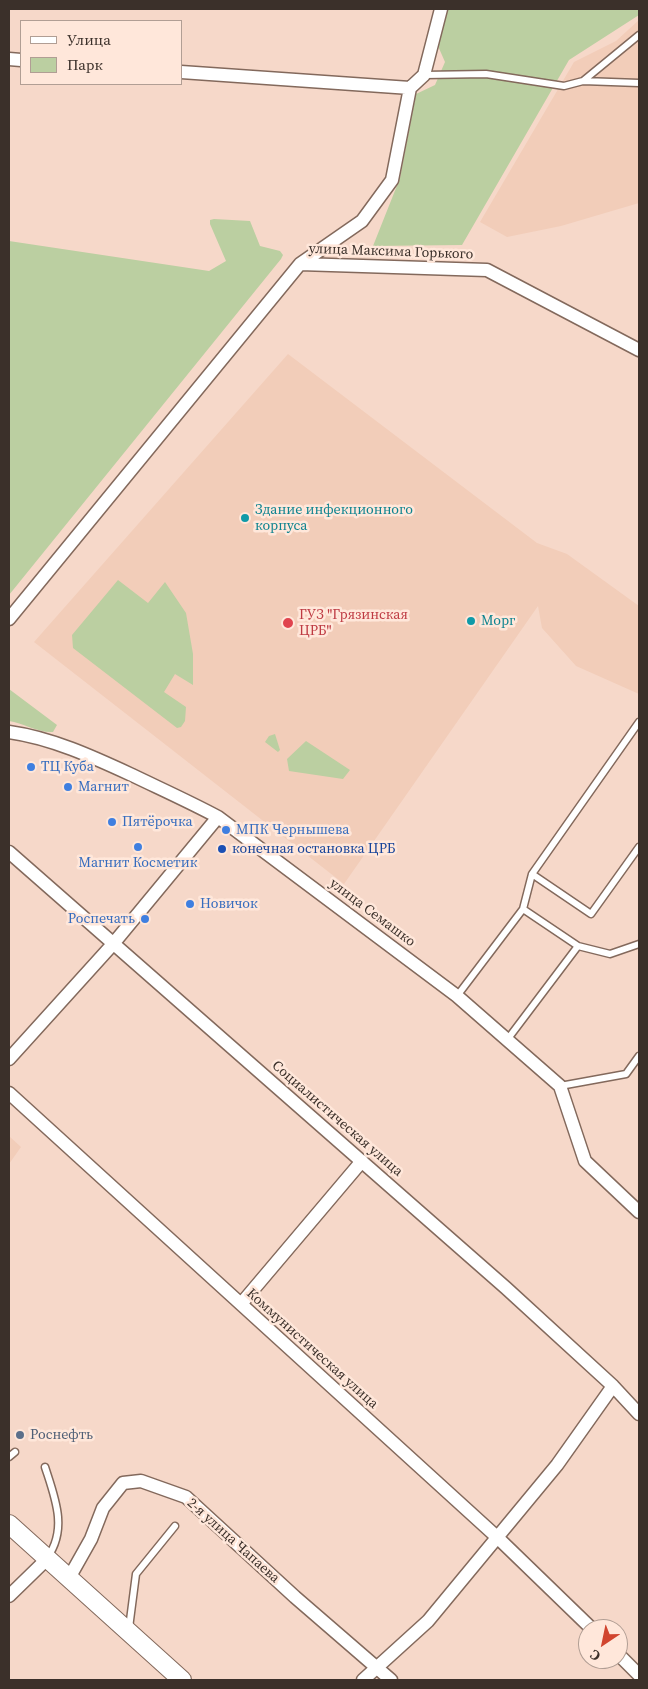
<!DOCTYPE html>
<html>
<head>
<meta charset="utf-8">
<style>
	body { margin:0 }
	#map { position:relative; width:648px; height:1689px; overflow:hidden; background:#f6d8c9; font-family:"Source Serif 4",serif }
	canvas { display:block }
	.frame { position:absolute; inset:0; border:10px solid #3b302a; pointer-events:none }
	.legend { position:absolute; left:20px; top:20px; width:162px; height:65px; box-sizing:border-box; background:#ffe7da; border:1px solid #b19e94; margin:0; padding:6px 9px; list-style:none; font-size:15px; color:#3b302a }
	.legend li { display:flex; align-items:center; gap:10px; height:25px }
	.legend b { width:25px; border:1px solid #b19e94 }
	.north { position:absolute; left:578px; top:1619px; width:50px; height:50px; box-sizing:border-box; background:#ffe7da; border:1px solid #b19e94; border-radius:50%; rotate:214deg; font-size:14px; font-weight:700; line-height:20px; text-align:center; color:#3b302a }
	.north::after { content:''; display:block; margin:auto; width:18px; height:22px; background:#d1452f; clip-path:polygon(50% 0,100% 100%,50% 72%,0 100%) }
</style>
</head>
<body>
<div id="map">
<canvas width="648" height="1689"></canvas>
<div class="frame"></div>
<ul class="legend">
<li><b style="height:6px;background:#fff"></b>Улица</li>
<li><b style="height:14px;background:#bbcfa1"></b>Парк</li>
</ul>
<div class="north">С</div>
</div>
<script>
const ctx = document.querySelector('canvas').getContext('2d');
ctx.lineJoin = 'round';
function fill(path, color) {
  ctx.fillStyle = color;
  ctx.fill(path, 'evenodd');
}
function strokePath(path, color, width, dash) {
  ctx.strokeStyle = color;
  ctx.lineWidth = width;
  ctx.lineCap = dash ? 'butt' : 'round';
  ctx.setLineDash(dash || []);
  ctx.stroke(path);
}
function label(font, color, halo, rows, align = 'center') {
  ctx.font = font + ' "Source Serif 4",serif';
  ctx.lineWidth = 5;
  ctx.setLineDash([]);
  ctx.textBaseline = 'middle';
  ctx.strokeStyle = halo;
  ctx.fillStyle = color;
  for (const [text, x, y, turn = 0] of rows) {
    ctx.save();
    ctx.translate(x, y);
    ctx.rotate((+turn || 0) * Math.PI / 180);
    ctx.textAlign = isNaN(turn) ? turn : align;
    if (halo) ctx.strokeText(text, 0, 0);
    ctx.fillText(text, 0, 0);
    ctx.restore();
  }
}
fill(new Path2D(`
	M639,20V203L561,226L507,237L480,222L574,62L616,41Z
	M288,354L537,543L567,554L639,606V694L576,666L542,628L538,606L344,884L34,642Z
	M9,1136L21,1147L9,1164Z`), '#f2cdb9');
fill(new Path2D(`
	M442,9H639V15L569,60L462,245L373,246L400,178L416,94L435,85L445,62L438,46Z
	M214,219L250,221L260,246L280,251L283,255L281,259L9,595V241L209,271L226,261L210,224V220Z
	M118,580L148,603L165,582L186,613L193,654V685L175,674L164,692L186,707L185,721L181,727L177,728L73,648L72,635Z
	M9,689L57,725L53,732C38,733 23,723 9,721Z
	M275,734L280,750L278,752L265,742L269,736Z
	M306,741L350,770L343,779L289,771L287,759Z`), '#bbcfa1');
const service = new Path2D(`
	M424,75L486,74L564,86L583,81L639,83
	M583,81L639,35
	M532,874L639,722
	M578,946L610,954L639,944
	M457,996L523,909L532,874L591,914L639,847
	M507,1040L578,946L523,909
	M560,1086L626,1074L639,1056
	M9,1457L15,1452
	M45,1467C55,1498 68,1529 47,1558
	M129,1628L136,1574L175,1526`);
const minor = new Path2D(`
	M9,59L21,60
	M181,72L410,88
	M410,88L424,75L441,9
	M300,264L487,270L639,350
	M9,619L300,264L362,221L392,180L410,88
	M9,732C52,738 93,757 132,775C161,789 190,802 218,817L457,996L560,1086L585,1161L639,1212
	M9,852L506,1288L613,1386L639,1414
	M9,1059L113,944L218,817
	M9,1093L498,1538L592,1629
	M241,1304L362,1161
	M69,1578L91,1539L103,1508L123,1483L141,1481L186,1497L295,1597L391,1680
	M9,1596L47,1559
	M618,1654L639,1675
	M363,1680L428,1621L557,1465L613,1386`);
const secondary = new Path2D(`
	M9,1524L182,1680`);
strokePath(service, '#83695c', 9);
strokePath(minor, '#83695c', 15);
strokePath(secondary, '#83695c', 20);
strokePath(service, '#fff', 6);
strokePath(minor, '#fff', 12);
strokePath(secondary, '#fff', 18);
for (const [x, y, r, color] of [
	[245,518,5,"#0f9aa8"],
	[471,621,5,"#0f9aa8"],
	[288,623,6,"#e0444e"],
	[31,767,5,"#3f7fe0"],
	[68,787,5,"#3f7fe0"],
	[112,822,5,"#3f7fe0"],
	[226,830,5,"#3f7fe0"],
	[138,847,5,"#3f7fe0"],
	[222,849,5,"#1a4fb4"],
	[190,904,5,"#3f7fe0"],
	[145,919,5,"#3f7fe0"],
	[20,1435,5,"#5c6f8a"]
]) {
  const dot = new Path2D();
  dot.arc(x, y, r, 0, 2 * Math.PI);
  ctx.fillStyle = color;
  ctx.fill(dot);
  strokePath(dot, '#ffe7da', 2);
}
label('14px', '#3b302a', '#ffe7da', [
	["улица Максима Горького",391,252,2],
	["улица Семашко",372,913,37],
	["Социалистическая улица",337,1119,41],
	["Коммунистическая улица",312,1349,42],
	["2-я улица Чапаева",233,1541,42]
]);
label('14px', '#0d838f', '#ffe7da', [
	["Здание инфекционного",255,510],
	["корпуса",255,526],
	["Морг",481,621]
], 'left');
label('14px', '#be3a42', '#ffe7da', [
	["ГУЗ \"Грязинская",299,615],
	["ЦРБ\"",299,631]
], 'left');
label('14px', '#366cbe', '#ffe7da', [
	["ТЦ Куба",41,767],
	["Магнит",78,787],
	["Пятёрочка",122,822],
	["МПК Чернышева",236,830],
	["Магнит Косметик",138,863,"center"],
	["Новичок",200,904],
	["Роспечать",135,919,"right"]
], 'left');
label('14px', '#164399', '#ffe7da', [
	["конечная остановка ЦРБ",232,849]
], 'left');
label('14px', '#4e5e75', '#ffe7da', [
	["Роснефть",30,1435]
], 'left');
</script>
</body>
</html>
